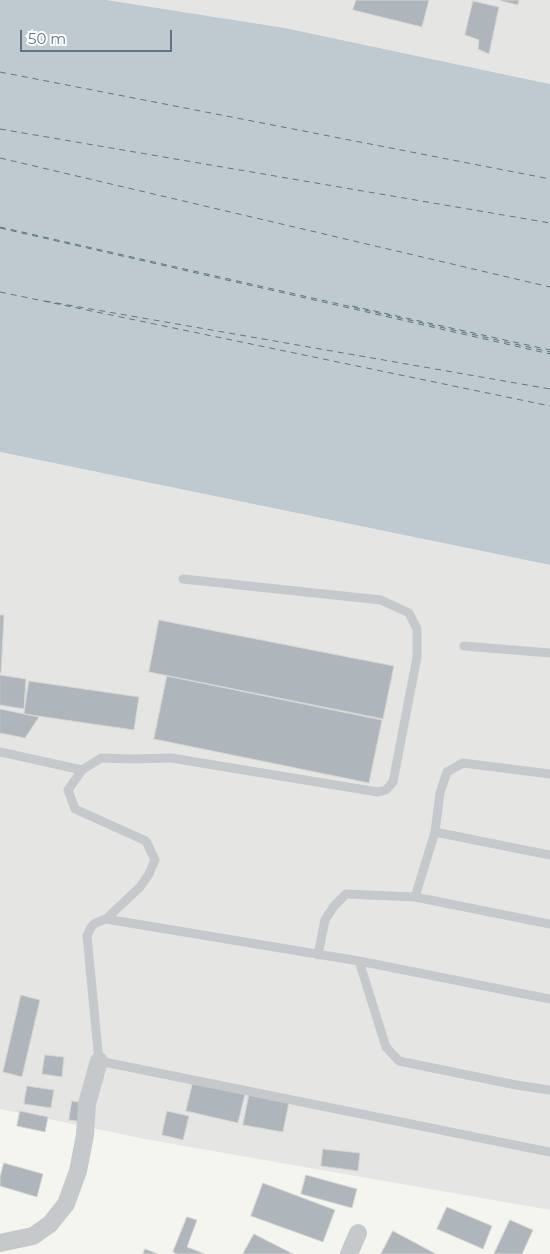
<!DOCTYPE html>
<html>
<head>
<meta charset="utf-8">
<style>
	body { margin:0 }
	#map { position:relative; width:550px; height:1254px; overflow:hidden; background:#f5f5f0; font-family:Montserrat,sans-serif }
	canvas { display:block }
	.scale { position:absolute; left:20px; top:30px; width:152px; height:22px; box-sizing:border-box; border:2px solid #607384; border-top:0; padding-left:6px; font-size:15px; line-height:18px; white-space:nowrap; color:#607384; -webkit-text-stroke:4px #fff; paint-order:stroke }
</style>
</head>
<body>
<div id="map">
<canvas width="550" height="1254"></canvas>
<div class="scale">50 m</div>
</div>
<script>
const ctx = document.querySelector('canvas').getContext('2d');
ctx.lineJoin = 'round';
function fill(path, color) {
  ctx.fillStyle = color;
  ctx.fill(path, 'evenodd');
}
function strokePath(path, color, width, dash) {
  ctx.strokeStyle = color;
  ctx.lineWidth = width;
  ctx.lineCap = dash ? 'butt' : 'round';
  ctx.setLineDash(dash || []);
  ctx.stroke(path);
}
fill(new Path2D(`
	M107,0H550V84L285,28Z
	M0,452L550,565V1210L150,1140L0,1109Z`), '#e5e6e4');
fill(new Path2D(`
	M0,0H107L285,28L550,84V565L0,452Z`), '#bfcad0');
strokePath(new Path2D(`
	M0,72L550,179
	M0,129L550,223
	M0,158L550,287
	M0,227L550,352
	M0,228L550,354
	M0,292L550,406
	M45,301L550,389
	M352,306L550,350`), '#5c7782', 1, [6, 5]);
const building = new Path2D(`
	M356,0H429L422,27L353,10Z
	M501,0H519L518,5L501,1Z
	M473,1L499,7L489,54L478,49L479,40L465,35Z
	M0,615H4L1,673H0Z
	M159,620L394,666L383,719L149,672Z
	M0,675L26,679L24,709L0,705Z
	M167,676L382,720L369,783L154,739Z
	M29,681L139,697L134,730L24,714Z
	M0,709L39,717L25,738L0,733Z
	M21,995L40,1000L22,1077L3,1072Z
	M45,1055L64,1057L62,1077L42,1074Z
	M193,1082L245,1094L238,1123L186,1111Z
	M27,1086L54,1090L51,1108L24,1104Z
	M249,1095L289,1102L283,1132L243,1125Z
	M72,1101L86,1103L83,1122L69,1120Z
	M20,1111L48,1117L45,1132L17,1126Z
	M167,1111L189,1116L183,1140L162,1135Z
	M323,1149L360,1153L358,1171L321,1166Z
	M4,1163L43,1174L37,1197L0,1186V1177Z
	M306,1175L357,1189L352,1208L301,1194Z
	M263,1183L335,1210L323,1242L251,1216Z
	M447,1207L492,1226L483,1249L437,1229Z
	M187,1217L197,1220L187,1247L205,1254H177L173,1252Z
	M510,1220L533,1230L522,1254H494Z
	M393,1231L436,1254H381Z
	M254,1234L293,1254H243Z
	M145,1249L158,1254H143Z`);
fill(building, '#aeb6bb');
strokePath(building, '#d6d6d3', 1);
strokePath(new Path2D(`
	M464,646L550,653
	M0,752L82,770
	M435,832L550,855
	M415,897L550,924
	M106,919L140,887L149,874L155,860L146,841L75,809L68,790L82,770L101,758L132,759L171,758L378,792L386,790L393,782L417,657V629L409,613L381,600L183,579
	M318,955L325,920L334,906L346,894L415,897L435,832L440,793L447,772L463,763L550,774
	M359,961L386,1047L399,1061L516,1085L550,1090
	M550,999L359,961L106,919C94,923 91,924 87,936L99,1061L550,1152`), '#c6c9cc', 9);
strokePath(new Path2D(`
	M0,1243L33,1236L50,1224L66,1204L78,1171L85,1135L87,1104L99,1061
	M349,1254L358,1233`), '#c6c9cc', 18);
</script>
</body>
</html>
